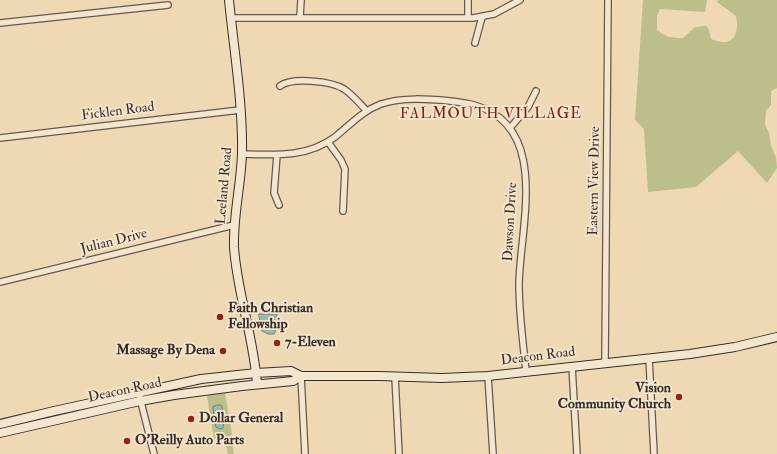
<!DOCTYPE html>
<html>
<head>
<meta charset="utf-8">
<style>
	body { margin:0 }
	canvas { display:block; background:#eed9b4 }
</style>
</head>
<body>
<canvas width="777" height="454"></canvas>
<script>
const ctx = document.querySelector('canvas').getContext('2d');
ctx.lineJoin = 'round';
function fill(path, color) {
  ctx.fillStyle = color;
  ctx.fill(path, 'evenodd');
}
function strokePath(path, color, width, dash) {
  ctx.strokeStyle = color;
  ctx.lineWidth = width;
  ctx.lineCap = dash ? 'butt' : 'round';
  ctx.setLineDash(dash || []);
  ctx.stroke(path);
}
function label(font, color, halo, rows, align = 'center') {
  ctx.font = font + ' "IM FELL Double Pica",serif';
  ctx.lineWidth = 3.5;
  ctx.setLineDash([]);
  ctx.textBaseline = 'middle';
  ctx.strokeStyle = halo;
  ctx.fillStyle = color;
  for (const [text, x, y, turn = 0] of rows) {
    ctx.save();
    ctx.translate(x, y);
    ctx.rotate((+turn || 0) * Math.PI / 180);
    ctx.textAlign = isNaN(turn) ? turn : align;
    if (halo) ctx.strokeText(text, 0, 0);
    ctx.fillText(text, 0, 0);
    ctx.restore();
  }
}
fill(new Path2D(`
	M643,0H707L705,12L660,9L657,16V30C665,37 672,38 683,38L695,27L706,26L709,30L711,39C732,48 740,36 736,16L717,2L718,0H777V88L771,91V105L766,111L765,125L769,133L771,146L776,157L777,168L767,183L738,151L696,187L648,192L644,129L635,120Z
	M225,393L232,434L231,435L234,454H228L224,437L214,439L207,396Z`), '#bcbe8b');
const water = new Path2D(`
	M259,314H277L276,330L274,334H268L262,331Z
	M218,405H221L222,407L224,421L223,428L220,429L216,427L214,420L213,407Z`);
fill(water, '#99bab1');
strokePath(water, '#73827b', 1);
const minor = new Path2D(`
	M300,17L301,0
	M231,18H473L494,14L520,0
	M468,18V0
	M0,23L168,5
	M475,43L482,17
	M280,86C292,77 331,81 344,89C353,95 360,104 367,111
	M510,128L528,107L536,91
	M0,138L240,110
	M328,142L341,160L345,169L343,211
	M242,154C274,155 307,158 335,137C350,125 362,111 381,104C403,97 428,99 450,101C458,102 467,103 474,105C551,126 520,227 519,284C519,313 523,343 526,371
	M277,155L274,193L279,205
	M0,282L234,225
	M649,358L654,454
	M605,362L608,0
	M572,366L577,454
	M301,376L305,454
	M488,376L493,454
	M395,377L399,454
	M140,398L154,454`);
const secondary = new Path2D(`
	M229,0C234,51 243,103 242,154C241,185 233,216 234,247C237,293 254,338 257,384
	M0,424L54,411L201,379L256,373L291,371L301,376H380L442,378L488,376L690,354L735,347L777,337
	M0,433L140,401L174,395L242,386L293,381L301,376`);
strokePath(minor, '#67584c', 8);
strokePath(secondary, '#3a2d29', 10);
strokePath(minor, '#f4e6ce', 5.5);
strokePath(secondary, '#f4e6ce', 8);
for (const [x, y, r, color] of [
	[220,317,4,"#8f2418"],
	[277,343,4,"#8f2418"],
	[223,351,4,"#8f2418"],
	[679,397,4,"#8f2418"],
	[191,419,4,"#8f2418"],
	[127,441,4,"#8f2418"]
]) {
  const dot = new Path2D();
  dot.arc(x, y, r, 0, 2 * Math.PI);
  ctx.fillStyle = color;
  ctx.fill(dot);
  strokePath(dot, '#f4e6ce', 1.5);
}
label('14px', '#3a2d29', '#f4e6ce', [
	["Ficklen Road",118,112,-7],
	["Eastern View Drive",595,181,-89],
	["Leeland Road",225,186,-85],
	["Dawson Drive",511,222,-87],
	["Julian Drive",114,242,-14],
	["Deacon Road",538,357,-7],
	["Deacon Road",125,391,-12]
]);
label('bold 14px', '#3a2d29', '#f4e6ce', [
	["Faith Christian",228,309],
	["Fellowship",228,325],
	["7-Eleven",285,343],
	["Massage By Dena",215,351,"right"],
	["Vision",671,389,"right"],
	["Community Church",671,405,"right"],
	["Dollar General",199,419],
	["O'Reilly Auto Parts",135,441]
], 'left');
ctx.letterSpacing = '1px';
label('15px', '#7a1f14', '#f4e6ce', [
	["FALMOUTH VILLAGE",491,115]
]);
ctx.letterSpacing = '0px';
</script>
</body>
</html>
